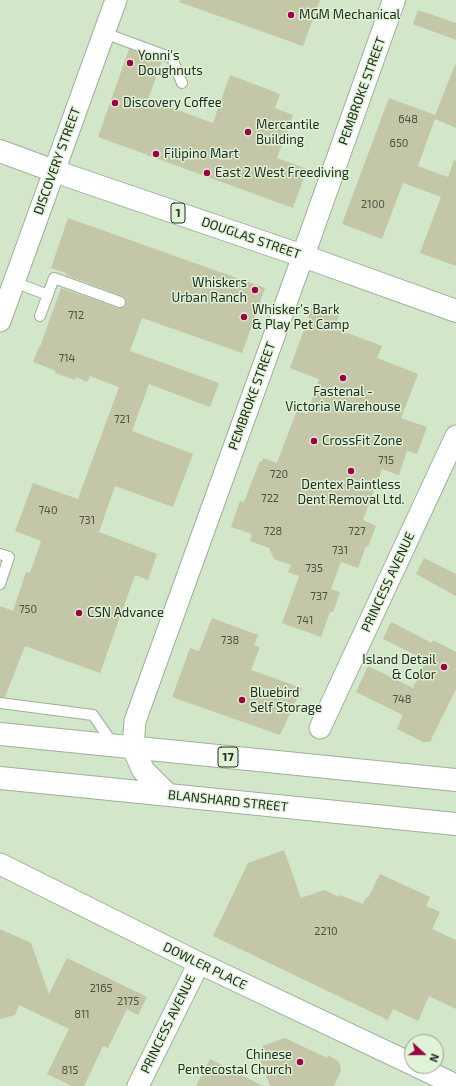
<!DOCTYPE html>
<html>
<head>
<meta charset="utf-8">
<style>
	body { margin:0 }
	#map { position:relative; width:456px; height:1086px; overflow:hidden; background:#d2e6ca; font-family:"Exo 2",sans-serif }
	canvas { display:block }
	.north { position:absolute; left:404px; top:1034px; width:40px; height:40px; box-sizing:border-box; background:#dff3d7; border:1px solid #94a38e; border-radius:50%; rotate:111deg; font-size:11px; font-weight:700; line-height:16px; text-align:center; color:#232b21 }
	.north::after { content:''; display:block; margin:auto; width:14px; height:18px; background:#9f0143; clip-path:polygon(50% 0,100% 100%,50% 72%,0 100%) }
</style>
</head>
<body>
<div id="map">
<canvas width="456" height="1086"></canvas>
<div class="north">N</div>
</div>
<script>
const ctx = document.querySelector('canvas').getContext('2d');
ctx.lineJoin = 'round';
function fill(path, color) {
  ctx.fillStyle = color;
  ctx.fill(path, 'evenodd');
}
function strokePath(path, color, width, dash) {
  ctx.strokeStyle = color;
  ctx.lineWidth = width;
  ctx.lineCap = dash ? 'butt' : 'round';
  ctx.setLineDash(dash || []);
  ctx.stroke(path);
}
function label(font, color, halo, rows, align = 'center') {
  ctx.font = font + ' "Exo 2",sans-serif';
  ctx.lineWidth = 3;
  ctx.setLineDash([]);
  ctx.textBaseline = 'middle';
  ctx.strokeStyle = halo;
  ctx.fillStyle = color;
  for (const [text, x, y, turn = 0] of rows) {
    ctx.save();
    ctx.translate(x, y);
    ctx.rotate((+turn || 0) * Math.PI / 180);
    ctx.textAlign = isNaN(turn) ? turn : align;
    if (halo) ctx.strokeText(text, 0, 0);
    ctx.fillText(text, 0, 0);
    ctx.restore();
  }
}
fill(new Path2D(`
	M180,0H320L303,46L179,2Z
	M418,10L456,23V40L413,24Z
	M129,49L162,61L148,99L213,123L230,75L280,94L275,108L293,115L277,158L307,169L293,208L98,137Z
	M455,65H456V128L435,119L418,166L448,177L454,160L456,161V266L420,253L441,197L403,183L382,239L342,224L389,98L435,115Z
	M68,218L265,288L242,353L142,318L130,351L219,383L210,407L149,384L132,431L193,454L173,507L115,486L99,532L157,554L148,580L135,575L100,673L25,646L5,697H0V606L13,611L26,572L30,573L41,541L15,531L33,483L78,499L119,387L90,376L87,382L76,377L75,380L55,373L56,371L33,362L39,347H40L61,288L118,308L124,307L126,304L125,298L122,296L66,275V273L51,268Z
	M313,305L339,315L334,328L382,346L377,358L418,374L401,418L427,427L417,454L407,451L399,475L382,469L363,520L376,526L368,547L366,546L358,568L341,562L331,589L340,592L333,612H330L321,637L282,623L299,576L288,572L291,565L274,559L269,548L250,541L252,534L231,527L240,501L244,502L260,461L262,462L263,458L277,463L297,410L307,414L319,379L290,368Z
	M424,558L456,574V596L416,574Z
	M212,618L258,635L254,645L260,647L251,670L302,688L280,735L172,697L190,648L199,651Z
	M391,622L432,643L433,640L456,652V689L430,742H423L397,729L403,715L356,692L368,666L413,688L426,660L383,639Z
	M284,850L301,898L324,890L339,897L340,895L363,904L366,897L368,898L380,874L430,897L426,906L440,912L432,929L456,940V1009L429,996L418,1021L393,1009L388,1020L213,936L248,863Z
	M0,929L31,943L49,994L67,958L147,997L138,1015L127,1009L108,1048L103,1046L84,1086H72L47,1074L69,1029L19,1005L15,1015L0,1019Z
	M285,1038L327,1058L328,1055L338,1061L340,1065L341,1071L334,1086H270L260,1059L265,1057L262,1046Z
	M210,1059L263,1086H196Z`), '#c3c6a7');
const lane = new Path2D(`
	M104,33L172,58L182,83
	M14,282L48,295
	M40,316L54,278L120,302
	M0,554L9,557L0,584
	M0,703L93,715L113,744`);
const street = new Path2D(`
	M0,321L116,0
	M320,728L456,436
	M133,747L135,721L303,256
	M0,864L199,963L412,1064
	M416,1066L456,1085
	M138,1086L199,963`);
const secondary = new Path2D(`
	M303,256L394,0`);
const primary = new Path2D(`
	M0,151L54,171L303,256L456,311
	M0,734L456,780
	M133,747L143,770L167,794
	M0,778L456,824`);
strokePath(lane, '#9db096', 12);
strokePath(street, '#9db096', 23);
strokePath(secondary, '#9db096', 24);
strokePath(primary, '#9db096', 24);
strokePath(lane, '#fff', 10);
strokePath(street, '#fff', 21);
strokePath(secondary, '#fff', 22);
strokePath(primary, '#fff', 22);
for (const [x, y, r, color] of [
	[291,15,4,"#9f0143"],
	[130,63,4,"#9f0143"],
	[115,103,4,"#9f0143"],
	[248,132,4,"#9f0143"],
	[156,154,4,"#9f0143"],
	[207,173,4,"#9f0143"],
	[255,290,4,"#9f0143"],
	[244,317,4,"#9f0143"],
	[343,378,4,"#9f0143"],
	[314,441,4,"#9f0143"],
	[351,471,4,"#9f0143"],
	[79,613,4,"#9f0143"],
	[444,667,4,"#9f0143"],
	[242,700,4,"#9f0143"],
	[300,1062,4,"#9f0143"]
]) {
  const dot = new Path2D();
  dot.arc(x, y, r, 0, 2 * Math.PI);
  ctx.fillStyle = color;
  ctx.fill(dot);
  strokePath(dot, '#dff3d7', 1.5);
}
label('11px', '#4b5242', null, [
	["648",408,119],
	["650",399,143],
	["2100",373,204],
	["712",76,315],
	["714",67,358],
	["721",122,419],
	["715",386,460],
	["720",279,474],
	["722",270,498],
	["740",48,510],
	["731",87,520],
	["728",273,531],
	["727",357,531],
	["731",340,550],
	["735",314,568],
	["737",319,596],
	["750",28,609],
	["741",305,620],
	["738",230,640],
	["748",402,699],
	["2210",326,931],
	["2165",101,988],
	["2175",128,1001],
	["811",82,1014],
	["815",70,1070]
]);
for (const [x, y, w] of [
	[178,213,14],
	[228,757,20]
]) {
  const box = new Path2D();
  box.roundRect(x - w / 2, y - 10, w, 20, 3);
  ctx.fillStyle = '#dff3d7';
  ctx.fill(box);
  strokePath(box, '#232b21', 1);
}
label('bold 12px', '#232b21', null, [
	["1",178,213],
	["17",228,757]
]);
label('13px', '#232b21', '#dff3d7', [
	["MGM Mechanical",299,15],
	["Yonni's",138,56],
	["Doughnuts",138,71],
	["Discovery Coffee",123,103],
	["Mercantile",256,125],
	["Building",256,140],
	["Filipino Mart",164,154],
	["East 2 West Freediving",215,173],
	["Whiskers",247,283,"right"],
	["Urban Ranch",247,298,"right"],
	["Whisker's Bark",252,310],
	["& Play Pet Camp",252,325],
	["Fastenal -",343,392,"center"],
	["Victoria Warehouse",343,407,"center"],
	["CrossFit Zone",322,441],
	["Dentex Paintless",351,485,"center"],
	["Dent Removal Ltd.",351,500,"center"],
	["CSN Advance",87,613],
	["Island Detail",436,660,"right"],
	["& Color",436,675,"right"],
	["Bluebird",250,693],
	["Self Storage",250,708],
	["Chinese",292,1055,"right"],
	["Pentecostal Church",292,1070,"right"]
], 'left');
label('13px', '#232b21', '#dff3d7', [
	["PEMBROKE STREET",362,91,-70],
	["DISCOVERY STREET",57,161,-70],
	["DOUGLAS STREET",251,238,19],
	["PEMBROKE STREET",252,396,-70],
	["PRINCESS AVENUE",388,582,-65],
	["BLANSHARD STREET",228,801,6],
	["DOWLER PLACE",205,966,26],
	["PRINCESS AVENUE",168,1024,-64]
]);
</script>
</body>
</html>
